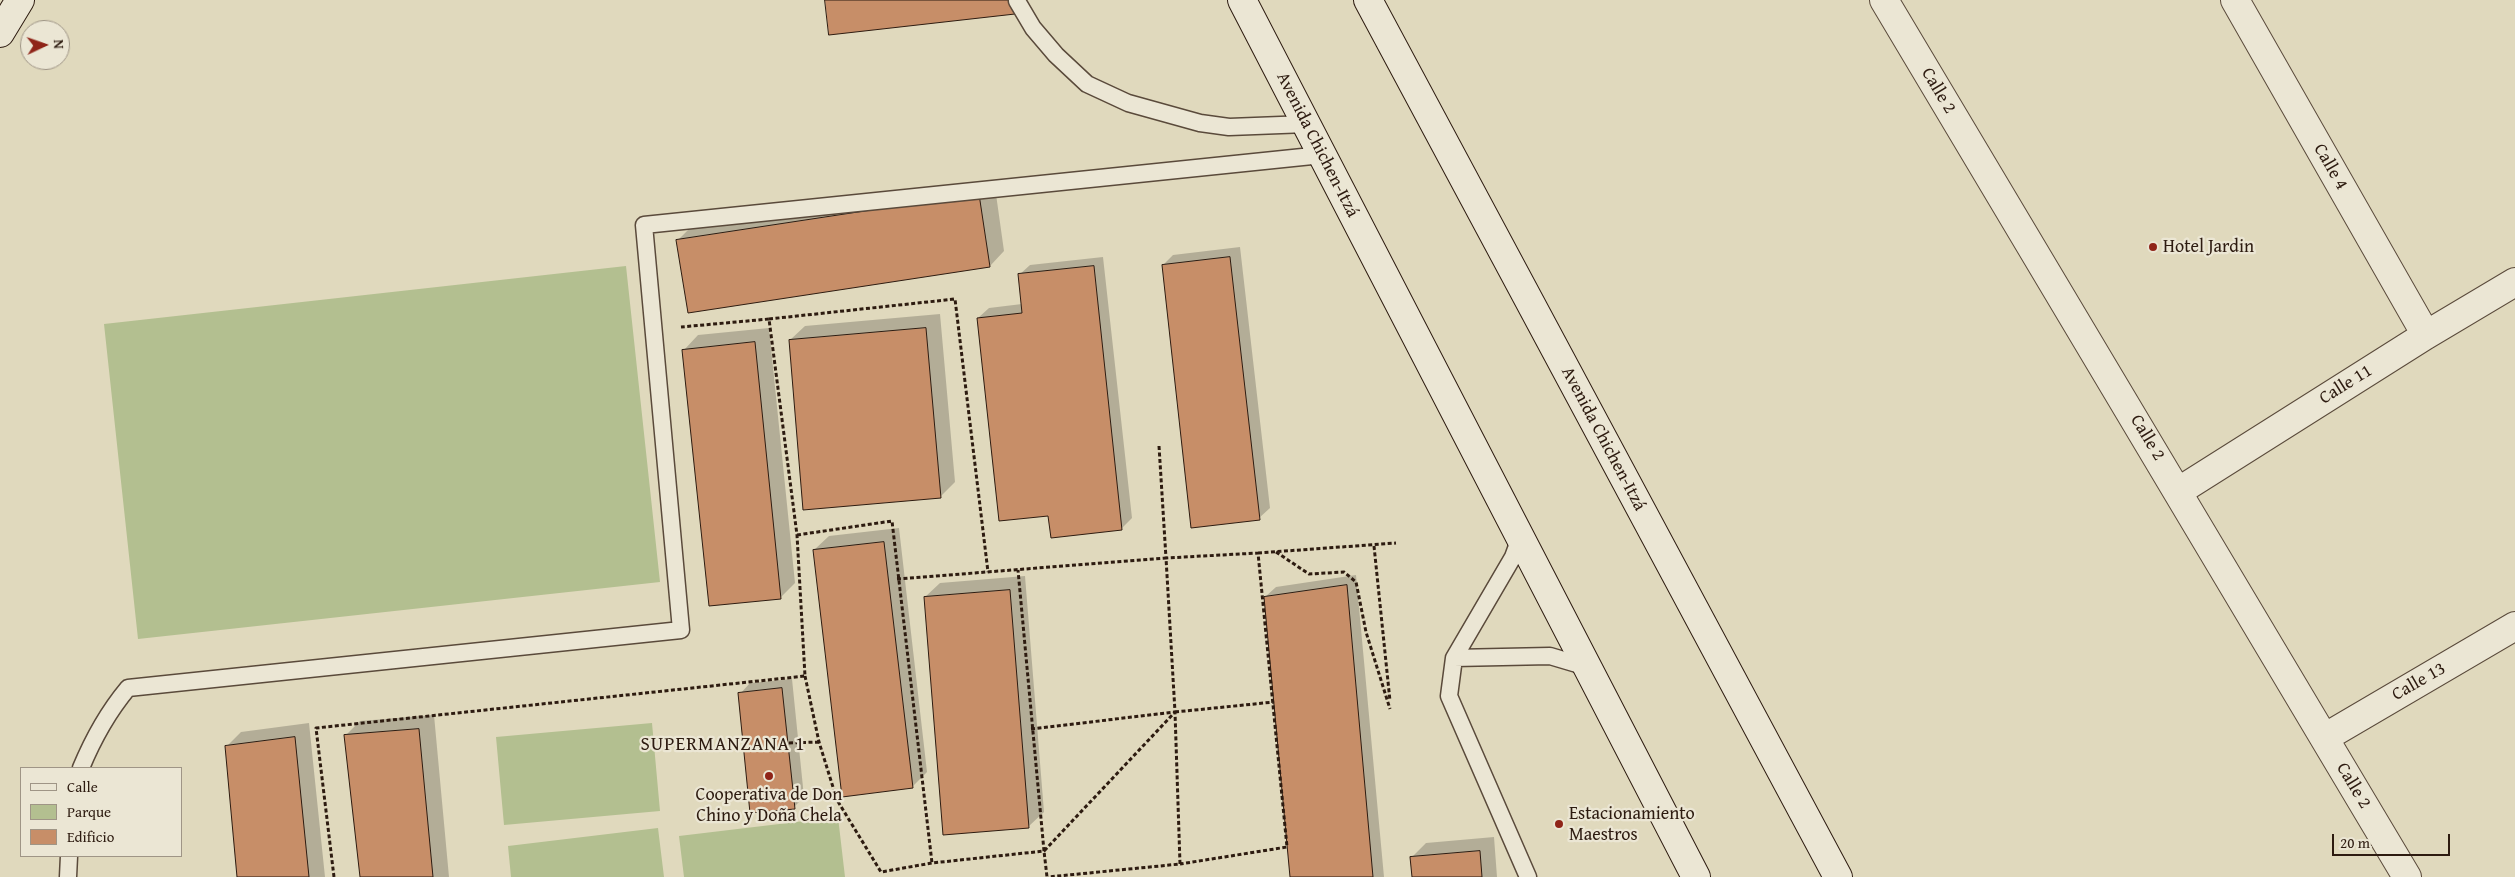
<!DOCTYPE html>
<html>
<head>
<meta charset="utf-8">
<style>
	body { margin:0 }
	#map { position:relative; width:2515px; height:877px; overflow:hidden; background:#e0d9bd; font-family:"Gentium Book Plus",serif }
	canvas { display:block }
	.legend { position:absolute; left:20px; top:767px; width:162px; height:90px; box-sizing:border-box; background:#ebe6d4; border:1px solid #9f9586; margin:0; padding:6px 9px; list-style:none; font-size:15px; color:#2d1b10 }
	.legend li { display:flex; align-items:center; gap:10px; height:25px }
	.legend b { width:25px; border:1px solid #9f9586 }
	.north { position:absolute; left:20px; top:20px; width:50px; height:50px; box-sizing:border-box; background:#ebe6d4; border:1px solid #9f9586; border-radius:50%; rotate:87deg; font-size:14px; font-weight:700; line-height:20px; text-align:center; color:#2d1b10 }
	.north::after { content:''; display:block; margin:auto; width:18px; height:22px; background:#8f2418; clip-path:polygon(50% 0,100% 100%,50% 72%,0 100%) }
	.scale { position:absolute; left:2332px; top:834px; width:118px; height:22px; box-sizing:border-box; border:2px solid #2d1b10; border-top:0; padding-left:6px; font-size:15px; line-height:18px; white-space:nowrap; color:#2d1b10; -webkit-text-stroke:4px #ebe6d4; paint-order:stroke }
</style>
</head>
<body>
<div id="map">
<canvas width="2515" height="877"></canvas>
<ul class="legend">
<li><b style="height:6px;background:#ebe6d4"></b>Calle</li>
<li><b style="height:14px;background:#b3bf90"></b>Parque</li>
<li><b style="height:14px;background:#c78e68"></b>Edificio</li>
</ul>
<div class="north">N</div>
<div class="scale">20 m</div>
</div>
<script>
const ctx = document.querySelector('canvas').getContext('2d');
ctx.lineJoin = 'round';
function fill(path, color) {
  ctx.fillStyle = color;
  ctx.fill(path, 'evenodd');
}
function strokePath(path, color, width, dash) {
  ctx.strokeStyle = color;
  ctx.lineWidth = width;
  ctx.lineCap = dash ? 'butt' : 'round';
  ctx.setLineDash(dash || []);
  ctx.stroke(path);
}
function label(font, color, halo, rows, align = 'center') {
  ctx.font = font + ' "Gentium Book Plus",serif';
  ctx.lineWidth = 4.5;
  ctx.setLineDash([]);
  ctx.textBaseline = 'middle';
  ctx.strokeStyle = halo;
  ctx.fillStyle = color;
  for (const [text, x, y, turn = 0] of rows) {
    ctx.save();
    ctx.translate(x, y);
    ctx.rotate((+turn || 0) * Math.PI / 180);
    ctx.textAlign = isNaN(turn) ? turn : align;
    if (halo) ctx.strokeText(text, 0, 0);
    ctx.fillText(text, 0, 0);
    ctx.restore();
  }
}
fill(new Path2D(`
	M626,266L660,582L138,639L104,324Z
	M652,723L660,811L504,825L496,737Z
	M838,817L845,877H684L679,836Z
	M658,828L664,877H511L508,846Z`), '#b3bf90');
fill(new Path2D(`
	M994,180L1004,251L990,266L677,241L692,226Z
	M1240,247L1270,508L1259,518L1163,265L1173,255Z
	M1103,257L1132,518L1121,529L1049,515L978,318L989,308L1022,304L1019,275L1030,265Z
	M940,314L955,482L940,497L790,340L805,326Z
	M769,328L795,583L780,598L684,350L698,335Z
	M899,528L927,772L912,787L814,550L829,536Z
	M1356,575L1384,877H1291L1265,597L1276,587Z
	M1025,576L1044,812L1029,826L925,597L940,583Z
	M792,679L804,797L794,807L740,694L750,683Z
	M434,715L449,877H361L345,736L360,721Z
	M309,723L325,877H239L226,747L241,732Z
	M1494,837L1497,877H1413L1411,858L1426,843Z`), '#0003');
const building = new Path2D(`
	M825,0H1014L1015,14L829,35Z
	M979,194L990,267L688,313L676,240Z
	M1230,257L1260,520L1191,528L1162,265Z
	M1094,266L1122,530L1051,538L1048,516L999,521L977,318L1022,313L1018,274Z
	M926,328L941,498L803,510L789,340Z
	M755,342L781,599L709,606L682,350Z
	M884,542L913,788L842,797L813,550Z
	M1347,585L1373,877H1290L1264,597Z
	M1010,590L1029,828L943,835L924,597Z
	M782,688L795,809L750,813L738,693Z
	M419,729L433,877H360L344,735Z
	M295,737L309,877H237L225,746Z
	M1480,851L1482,877H1412L1410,857Z`);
fill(building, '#c78e68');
strokePath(building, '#2d1b10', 1);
const lane = new Path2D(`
	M1017,1L1033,28L1056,55L1087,84L1128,103L1200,123L1229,127L1307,124
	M1520,538L1513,557L1454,658L1449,696L1528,877
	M1454,658L1550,656L1587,667
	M81,768C93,739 108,712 128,688L681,630L644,225L1322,155
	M68,877L69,856`);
const street = new Path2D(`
	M1884,0L2407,877
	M2235,0L2426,335
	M2179,491L2426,335L2515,282
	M2324,738L2515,626`);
const secondary = new Path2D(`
	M1242,0L1696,877
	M1368,0L1838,877
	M0,33L20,0`);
strokePath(lane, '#5a4a3b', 19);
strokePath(street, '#5a4a3b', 30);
strokePath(secondary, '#2d1b10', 30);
strokePath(new Path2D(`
	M769,319L955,299L988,572
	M1159,446L1166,558L1258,553L1287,847L1180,864
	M797,535L892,521L932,863
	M1374,546L1390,701
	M1276,552L1309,574L1344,572L1356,582L1366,632L1390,709
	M1258,553L1396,543
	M897,579L1166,558L1175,712L1180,864L1048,877
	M805,676L819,742L837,800L881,872L932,863L1044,851L1018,570
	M1175,712L1274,702
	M1031,729L1175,712L1044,851L1047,877
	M789,743L819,742
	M334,877L316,728L805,676L797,535L769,319L681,327`), '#2d1b10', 3, [4, 2.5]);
strokePath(lane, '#ebe6d4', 16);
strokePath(street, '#ebe6d4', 28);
strokePath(secondary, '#ebe6d4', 28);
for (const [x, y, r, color] of [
	[2153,247,5,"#8f2418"],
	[769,776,5,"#8f2418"],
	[1559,824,5,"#8f2418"]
]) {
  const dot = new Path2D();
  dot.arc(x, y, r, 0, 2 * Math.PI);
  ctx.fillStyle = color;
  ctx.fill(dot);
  strokePath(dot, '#ebe6d4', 2);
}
label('18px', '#2d1b10', '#ebe6d4', [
	["Calle 2",1938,91,59],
	["Avenida Chichen-Itzá",1317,145,63],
	["Calle 4",2330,167,60],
	["Calle 11",2346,385,-32],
	["Calle 2",2147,438,59],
	["Avenida Chichen-Itzá",1603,439,62],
	["Calle 13",2419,682,-30],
	["Calle 2",2353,786,59]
]);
label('18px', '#2d1b10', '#ebe6d4', [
	["Hotel Jardin",2163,247],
	["Cooperativa de Don",769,795,"center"],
	["Chino y Doña Chela",769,816,"center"],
	["Estacionamiento",1569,814],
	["Maestros",1569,835]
], 'left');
ctx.letterSpacing = '1px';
label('19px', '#2d1b10', '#ebe6d4', [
	["SUPERMANZANA 1",723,745]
]);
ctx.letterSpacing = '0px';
</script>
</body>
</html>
